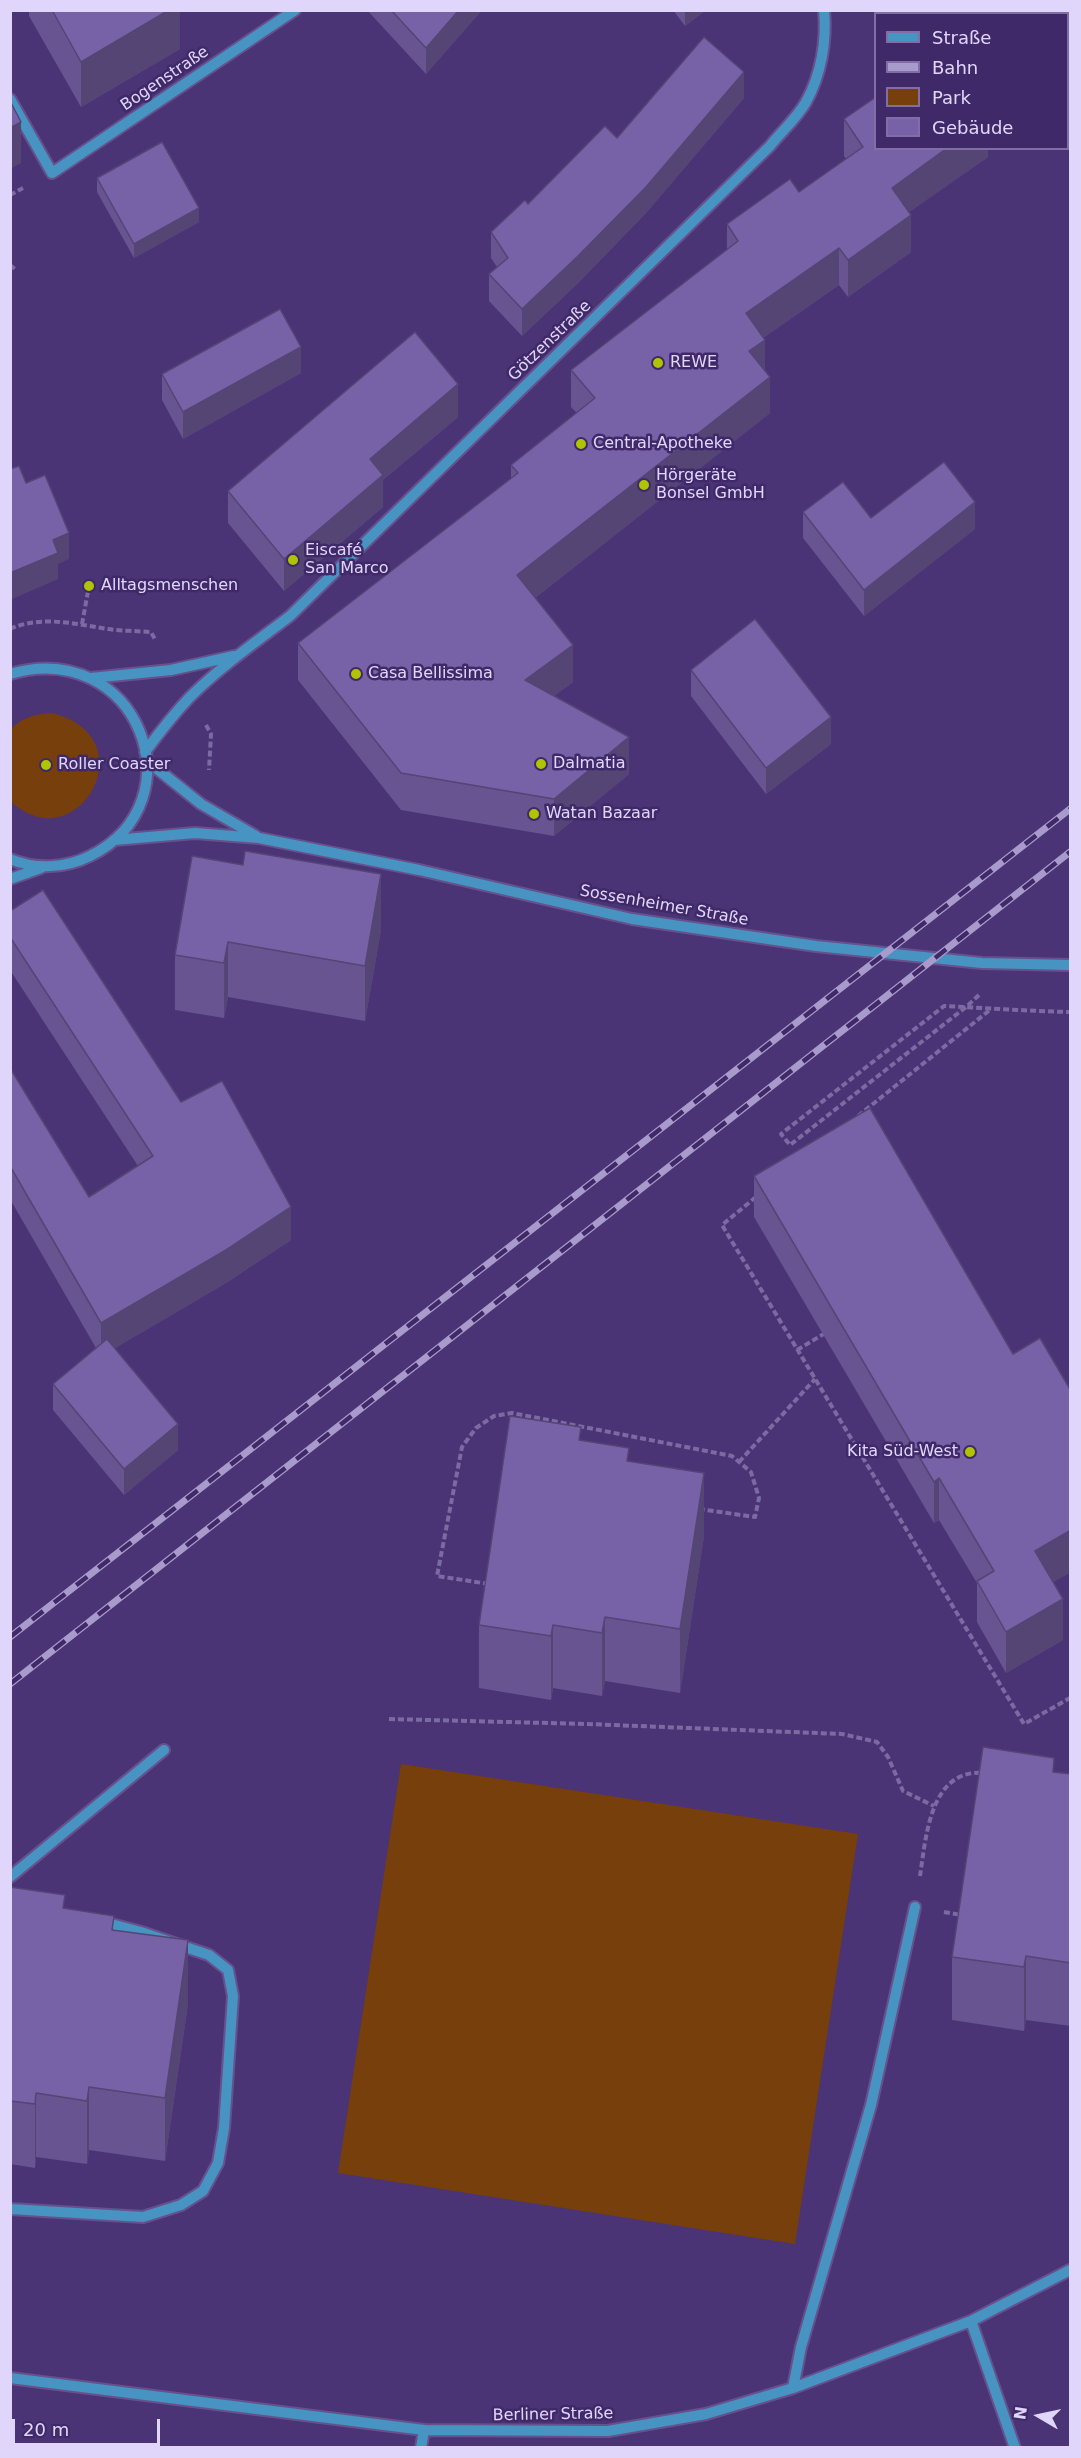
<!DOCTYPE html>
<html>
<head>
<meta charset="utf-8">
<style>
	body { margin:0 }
	#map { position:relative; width:1081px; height:2458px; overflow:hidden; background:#4b3475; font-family:"DejaVu Sans",sans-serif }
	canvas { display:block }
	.frame { position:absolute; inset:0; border:12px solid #e0d6fc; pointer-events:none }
	.legend { position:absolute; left:874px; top:12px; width:195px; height:138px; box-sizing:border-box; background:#402969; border:2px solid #806ea4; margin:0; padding:8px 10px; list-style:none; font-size:18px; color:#e0d6fc }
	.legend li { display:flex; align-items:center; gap:12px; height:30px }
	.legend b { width:30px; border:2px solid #806ea4 }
	.north { position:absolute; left:1009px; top:2386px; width:60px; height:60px; -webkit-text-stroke:4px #402969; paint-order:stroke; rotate:279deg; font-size:16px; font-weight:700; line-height:24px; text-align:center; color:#e0d6fc }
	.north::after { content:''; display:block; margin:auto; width:21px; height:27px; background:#e0d6fc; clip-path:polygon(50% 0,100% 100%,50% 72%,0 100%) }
	.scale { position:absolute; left:12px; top:2419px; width:148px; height:27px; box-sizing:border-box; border:3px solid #e0d6fc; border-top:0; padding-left:8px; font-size:18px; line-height:21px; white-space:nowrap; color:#e0d6fc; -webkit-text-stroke:4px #402969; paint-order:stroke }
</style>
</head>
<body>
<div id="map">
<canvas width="1081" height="2458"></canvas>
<div class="frame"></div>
<ul class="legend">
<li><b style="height:8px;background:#4794c2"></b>Straße</li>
<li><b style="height:8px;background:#a89aca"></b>Bahn</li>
<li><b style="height:16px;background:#763f0b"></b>Park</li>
<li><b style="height:16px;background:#7862a7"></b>Gebäude</li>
</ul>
<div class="north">N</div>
<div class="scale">20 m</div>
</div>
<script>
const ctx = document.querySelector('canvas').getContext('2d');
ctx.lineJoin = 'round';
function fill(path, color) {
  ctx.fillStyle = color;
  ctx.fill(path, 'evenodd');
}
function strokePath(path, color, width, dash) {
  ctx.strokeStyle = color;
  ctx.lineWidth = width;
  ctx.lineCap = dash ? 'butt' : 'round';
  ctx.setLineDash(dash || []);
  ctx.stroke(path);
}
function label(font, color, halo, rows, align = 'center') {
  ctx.font = font + ' "DejaVu Sans",sans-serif';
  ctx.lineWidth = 5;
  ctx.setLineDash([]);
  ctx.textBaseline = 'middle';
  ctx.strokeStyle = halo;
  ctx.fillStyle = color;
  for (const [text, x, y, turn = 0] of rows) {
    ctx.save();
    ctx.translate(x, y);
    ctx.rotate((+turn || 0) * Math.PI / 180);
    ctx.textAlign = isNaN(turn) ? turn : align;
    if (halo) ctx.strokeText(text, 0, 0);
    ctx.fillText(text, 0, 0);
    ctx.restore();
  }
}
fill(new Path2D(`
	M52,713C149,737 78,862 11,802V729C23,717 35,714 52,713Z
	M401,1764L858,1834L795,2244L338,2173Z`), '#763f0b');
const minor = new Path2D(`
	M10,99L52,173L295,10
	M10,674C137,637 201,801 90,856C66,868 36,870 10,859
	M91,678L171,670L234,656
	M145,752C159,733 173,715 189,698C220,667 256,642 290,616L770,146C781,132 797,118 806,102C821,75 827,41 824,10
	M146,760L201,804L256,836
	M114,840L195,833L259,838L419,870L632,919L816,946L982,963L1070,965
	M10,879L41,868
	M10,1877L164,1750
	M10,2209L143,2217L181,2205L203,2191L218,2163L224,2128L233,1996L228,1970L209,1955L141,1932L100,1921
	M971,2321L1015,2448
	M10,2378L424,2430L608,2431L706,2414L793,2388L971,2321L1070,2270
	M793,2388L801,2347L871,2105L915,1907
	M421,2448L424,2430`);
strokePath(minor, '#66518d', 14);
strokePath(new Path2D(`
	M10,195L23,188
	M10,265L15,269
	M82,624L89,586
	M10,629C41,615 76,624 108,629C122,631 137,631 151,632L156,641
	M206,725L211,734L209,770
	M979,995L966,1007L790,1145L781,1134L944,1006C986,1008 1028,1011 1070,1012
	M858,1116L991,1009
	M756,1197L722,1225L1024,1724L1070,1698
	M797,1350L827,1332
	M739,1462L815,1379
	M489,1584L437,1576L462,1447L476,1428L494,1416L512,1413L732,1456L751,1472L759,1498L755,1517L699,1509
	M389,1719L587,1724L842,1734L877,1742L888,1757L903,1791L934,1806
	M920,1876C926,1837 930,1769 983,1773
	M944,1912L961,1915`), '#7c6aa2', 4, [6, 3]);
strokePath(minor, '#4794c2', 10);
const rail = new Path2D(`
	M10,1637L1070,809
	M10,1684L1070,852`);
strokePath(rail, '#a89aca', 7);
strokePath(rail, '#402969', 4.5, [14]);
fill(new Path2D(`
	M29,10H180V49L81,107L29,16Z
	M367,10H482L426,74Z
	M673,10H706L685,26Z
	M744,98L646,213L578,283L522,336L489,301V274L497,267L491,258V232L617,138Z
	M844,119L988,148V157L909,212L911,252L848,297L839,285L763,338L765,370L770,413L535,598L573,682L554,696L629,774L554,836L401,810L298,680V643L511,479V465L577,413L571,407V370L727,250V224L799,192L846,159L844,156Z
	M97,178L199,222L134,258L97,192Z
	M301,373L183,439L162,400V374Z
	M458,417L383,480V507L284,591L228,523V491Z
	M803,512L975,529L864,616L803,538Z
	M691,670L831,744L766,794L691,696Z
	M192,856L381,930L365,1021L228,997L224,1018L175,1010V955Z
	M10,911L181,1102L291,1240L226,1283L115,1348L178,1450L124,1495L53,1410V1384L96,1348L10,1199V1068L89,1197L138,1166L10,970Z
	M754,1176L1013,1354L1071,1391V1572L1053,1582L1063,1640L1006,1673L977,1622V1583L939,1520L934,1523L754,1217Z
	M581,1440L629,1462L704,1536L680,1693L605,1681L602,1696L553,1688L551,1700L479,1688V1625Z
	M1054,1772L1071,1774V2026L1026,2020L1024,2031L952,2020V1957Z
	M10,1887L65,1909L114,1930L188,2004L165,2161L89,2150L87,2164L36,2157L35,2168L10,2164Z`), '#675490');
fill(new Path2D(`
	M169,10H180V49L81,107V62Z
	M459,10H482L426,74V48Z
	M685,10H706L685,26Z
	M744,72V98L646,213L578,283L522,336V309Z
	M21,122V163L10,169V128Z
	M947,148H988V157L892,224V188Z
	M199,208V222L134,258V244Z
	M911,215V252L848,297V260Z
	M839,248V285L746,350V313Z
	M765,340V376L749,351Z
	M301,347V373L183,439V412Z
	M770,377V413L517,612V575Z
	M458,384V417L383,480V507L284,591V559L370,459Z
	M975,502V529L864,616V590Z
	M69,533V559L58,564V579L10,600V573L53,540Z
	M573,645V682L525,717V680Z
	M831,717V744L766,794V768Z
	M629,737V774L554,836V799Z
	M381,874V930L365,1021V966Z
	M228,942V997L224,1018V963Z
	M291,1207V1240L226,1283L101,1356V1323Z
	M178,1424V1450L124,1495V1469Z
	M704,1473V1536L680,1693V1629Z
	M939,1478V1520L934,1523V1482Z
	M1071,1530V1572L1035,1592V1551Z
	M1063,1599V1640L1006,1673V1632Z
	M605,1617V1681L602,1696V1633Z
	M553,1625V1688L551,1700V1636Z
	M188,1940V2004L165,2161V2098Z
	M1026,1956V2020L1024,2031V1967Z
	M89,2087V2150L87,2164V2101Z
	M36,2093V2157L35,2168V2104Z`), '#544575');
const building = new Path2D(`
	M52,10H169L81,62Z
	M391,10H459L426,48Z
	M704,37L744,72L646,187L578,256L522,309L489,274L508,258L491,232L525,200L528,204L605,126L617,138Z
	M876,97V148H947L892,188L911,215L848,260L839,248L746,313L765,340L749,351L770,377L517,575L573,645L525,680L629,737L554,799L401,773L298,643L518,473L511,465L595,398L571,370L738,241L727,224L790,179L799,192L863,147L844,119Z
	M10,101L21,122L10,128Z
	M162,142L199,208L134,244L97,178Z
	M280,309L301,347L183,412L162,374Z
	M415,332L458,384L370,459L383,475L284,559L228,491Z
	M944,462L975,502L864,590L803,512L843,482L871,518Z
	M19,466L26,483L45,475L69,533L53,540L58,553L10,573V469Z
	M755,619L831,717L766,768L691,670Z
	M245,851L381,874L365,966L228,942L224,963L175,955L192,856L243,865Z
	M43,890L181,1102L222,1081L291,1207L226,1250L101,1323L10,1166V1068L89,1197L153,1156L10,937V911Z
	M870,1108L1013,1354L1040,1338L1071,1391V1530L1035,1551L1063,1599L1006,1632L977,1581L994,1571L939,1478L934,1482L754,1176Z
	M107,1339L178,1424L124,1469L53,1384Z
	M510,1416L581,1427L579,1440L629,1448L627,1461L704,1473L680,1629L605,1617L602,1633L553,1625L551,1636L479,1625Z
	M983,1747L1054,1758L1053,1772L1071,1774V1963L1026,1956L1024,1967L952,1957Z
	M10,1887L65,1895L63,1908L114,1916L112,1930L188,1940L165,2098L89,2087L87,2101L36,2093L35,2104L10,2101Z`);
fill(building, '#7862a7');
strokePath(building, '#544575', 1.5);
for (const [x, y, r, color] of [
	[658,363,6,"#b0c502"],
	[581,444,6,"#b0c502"],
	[644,485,6,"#b0c502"],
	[293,560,6,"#b0c502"],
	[89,586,6,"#b0c502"],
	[356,674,6,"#b0c502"],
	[541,764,6,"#b0c502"],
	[46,765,6,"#b0c502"],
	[534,814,6,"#b0c502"],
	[970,1452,6,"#b0c502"]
]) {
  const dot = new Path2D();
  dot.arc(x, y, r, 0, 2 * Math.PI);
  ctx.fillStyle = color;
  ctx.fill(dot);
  strokePath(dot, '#402969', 2);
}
label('16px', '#e0d6fc', '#402969', [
	["Bogenstraße",165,79,-34],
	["Götzenstraße",550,341,-44],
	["Sossenheimer Straße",664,906,10],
	["Berliner Straße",553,2415,-1]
]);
label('16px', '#e0d6fc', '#402969', [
	["REWE",670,363],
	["Central-Apotheke",593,444],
	["Hörgeräte",656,476],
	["Bonsel GmbH",656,494],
	["Eiscafé",305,551],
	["San Marco",305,569],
	["Alltagsmenschen",101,586],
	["Casa Bellissima",368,674],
	["Dalmatia",553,764],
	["Roller Coaster",58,765],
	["Watan Bazaar",546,814],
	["Kita Süd-West",958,1452,"right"]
], 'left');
</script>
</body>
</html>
